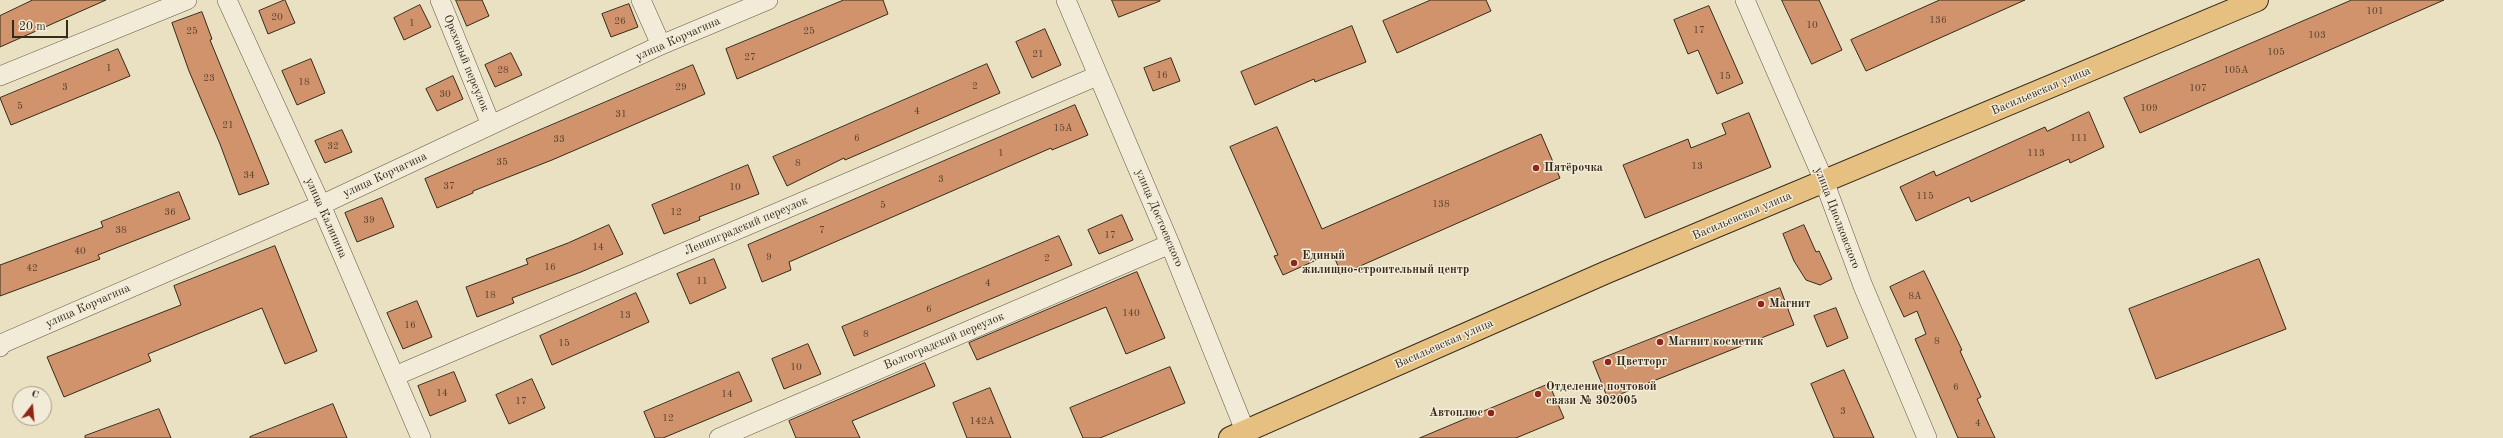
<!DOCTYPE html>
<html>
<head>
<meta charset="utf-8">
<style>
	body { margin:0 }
	#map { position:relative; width:2503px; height:438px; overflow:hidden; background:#eae0c2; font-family:"Old Standard TT",serif }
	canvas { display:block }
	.north { position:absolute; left:12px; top:386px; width:40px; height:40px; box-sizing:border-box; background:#f1ebd7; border:1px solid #a69e8c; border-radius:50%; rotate:16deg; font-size:11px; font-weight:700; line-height:16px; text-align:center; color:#362a1b }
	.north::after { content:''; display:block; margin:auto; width:14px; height:18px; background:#8f2418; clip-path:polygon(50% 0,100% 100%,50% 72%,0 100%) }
	.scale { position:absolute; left:12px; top:20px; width:56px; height:18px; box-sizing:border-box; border:2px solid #362a1b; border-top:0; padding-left:5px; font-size:12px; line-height:14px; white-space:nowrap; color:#362a1b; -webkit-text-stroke:3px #f1ebd7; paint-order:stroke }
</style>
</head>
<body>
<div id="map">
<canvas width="2503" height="438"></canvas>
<div class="north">С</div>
<div class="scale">20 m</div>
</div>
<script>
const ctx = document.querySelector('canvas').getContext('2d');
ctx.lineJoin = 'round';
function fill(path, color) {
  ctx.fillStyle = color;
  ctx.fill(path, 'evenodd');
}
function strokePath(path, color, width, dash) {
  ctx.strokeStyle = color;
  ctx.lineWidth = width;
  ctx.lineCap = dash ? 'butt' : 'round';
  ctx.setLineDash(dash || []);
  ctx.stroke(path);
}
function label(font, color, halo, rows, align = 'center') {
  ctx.font = font + ' "Old Standard TT",serif';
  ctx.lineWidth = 3;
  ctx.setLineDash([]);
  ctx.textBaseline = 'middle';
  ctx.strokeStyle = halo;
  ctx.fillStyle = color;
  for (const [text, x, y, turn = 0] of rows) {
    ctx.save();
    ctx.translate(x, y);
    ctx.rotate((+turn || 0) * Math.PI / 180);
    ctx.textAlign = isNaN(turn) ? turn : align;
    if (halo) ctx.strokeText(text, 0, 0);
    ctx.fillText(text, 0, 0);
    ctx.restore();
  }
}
const building = new Path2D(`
	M33,0H106L0,47V16Z
	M285,0L295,23L268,34L259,11Z
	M456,0H482L489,16L467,26Z
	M844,0H883L888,14L737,79L726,49Z
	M1112,0H1160V1L1119,17Z
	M1431,0H1486L1491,11L1397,53L1383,21Z
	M1782,0H1819L1842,50L1812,64Z
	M1940,0H2025L1866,71L1851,40Z
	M2352,0H2444L2140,133L2124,98Z
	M629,4L638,27L611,37L602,14Z
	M420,5L431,27L404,40L394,18Z
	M1709,6L1743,83L1717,94L1698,50L1688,54L1674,20Z
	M202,12L212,39L210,40L269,184L239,195L220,144L189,71L172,23Z
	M1352,26L1366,62L1315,82L1314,79L1255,105L1241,72Z
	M1045,29L1061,65L1032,78L1016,42Z
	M118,49L130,76L11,125L0,98Z
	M511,53L522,75L495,87L485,65Z
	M1171,58L1180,81L1153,91L1144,68Z
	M311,59L325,93L297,105L282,71Z
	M987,64L1000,93L845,160L844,158L787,186L773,157Z
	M693,65L705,94L552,160L473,191V193L437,208L425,179Z
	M453,76L463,99L437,111L426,89Z
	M1075,105L1088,135L1052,150L1051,148L789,262L791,270L762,282L748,245Z
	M2089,112L2104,147L2070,163L2069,159L1971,202L1969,197L1916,221L1900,187L1934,171L1936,176L2045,127L2047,131Z
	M1749,113L1771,167L1645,218L1623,165L1688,139L1691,148L1726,134L1722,124Z
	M1277,127L1322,229L1541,134L1560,178L1342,274L1332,253L1283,275L1274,256L1278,255L1230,147Z
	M342,130L352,152L325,163L315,141Z
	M748,165L759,194L699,217L700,220L664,234L652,205Z
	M179,192L190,219L98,255L100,259L0,296V265L103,227L101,222Z
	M382,198L394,227L357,242L345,213Z
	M1122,215L1133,240L1099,254L1088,230Z
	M609,225L623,254L581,272L512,298L514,303L477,317L466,287L528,264L526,259L568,243Z
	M1804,225L1816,252L1819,251L1832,279L1820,285L1806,280L1794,261L1783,234Z
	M1059,236L1072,265L854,356L842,327Z
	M275,246L317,351L285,364L262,308L148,354L151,361L64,397L47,357L181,305L174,286Z
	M714,259L726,288L690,304L677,274Z
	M2259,259L2286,329L2156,379L2129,309Z
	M1924,271L1962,350L1960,351L1981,397L1977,399L1995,438H1958L1915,339L1926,334L1917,311L1904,317L1890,287Z
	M1137,272L1165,338L1126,354L1106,307L977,360L969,343Z
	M1780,288L1794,325L1608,399L1593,362Z
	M636,293L649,322L552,365L540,336Z
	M417,301L432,337L403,349L387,313Z
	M1836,308L1848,338L1827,347L1814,316Z
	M808,344L821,374L784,389L772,359Z
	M925,363L935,386L852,421L860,438H796L789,421Z
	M1170,367L1185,403L1100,438H1083L1070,408Z
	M1844,370L1874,438H1834L1811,384Z
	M454,372L466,401L430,416L418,386Z
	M739,372L752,401L663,438H655L644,412Z
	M532,379L545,408L509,424L496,395Z
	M1549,384L1564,418L1516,438H1420Z
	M990,388L1011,438H967L953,403Z
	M333,404L347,438H250V437Z
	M159,409L171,438H85V436Z`);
fill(building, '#d0936c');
strokePath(building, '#362a1b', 1);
const minor = new Path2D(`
	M227,0L321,205L421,438
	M440,0L491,125
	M641,0L661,45
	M1066,0L1170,244L1248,438
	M1745,0L1824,181L1863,286L1927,438
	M0,76L187,0
	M0,347L1,344L321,205L661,45L768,0
	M395,376L1097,76
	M719,438L1170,244`);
const major = new Path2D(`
	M1230,438L1607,272L2257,0`);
strokePath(minor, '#635845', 20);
strokePath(major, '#362a1b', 24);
strokePath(minor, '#f1ebd7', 19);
strokePath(major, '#e5c081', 22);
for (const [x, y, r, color] of [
	[1536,168,4,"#8f2418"],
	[1294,263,4,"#8f2418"],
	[1761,304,4,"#8f2418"],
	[1660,342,4,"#8f2418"],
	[1608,362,4,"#8f2418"],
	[1538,394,4,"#8f2418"],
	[1491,413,4,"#8f2418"]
]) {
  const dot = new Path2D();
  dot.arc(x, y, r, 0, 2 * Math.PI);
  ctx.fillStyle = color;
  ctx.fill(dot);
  strokePath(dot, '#f1ebd7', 1.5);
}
label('10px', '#5c442f', null, [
	["101",2375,11],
	["20",277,17],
	["136",1938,20],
	["26",620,21],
	["1",412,23],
	["10",1812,25],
	["17",1699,30],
	["25",192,31],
	["25",809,31],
	["103",2317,35],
	["105",2276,52],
	["21",1038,54],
	["27",750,57],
	["1",109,68],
	["28",503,70],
	["105А",2236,70],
	["16",1162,75],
	["15",1725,76],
	["23",209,78],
	["18",304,82],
	["2",975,86],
	["3",65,87],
	["29",681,87],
	["107",2198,88],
	["30",445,94],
	["5",20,106],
	["109",2149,108],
	["4",917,111],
	["31",621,114],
	["21",228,125],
	["15А",1063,128],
	["6",857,138],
	["111",2079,138],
	["33",559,139],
	["32",333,146],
	["1",1001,153],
	["113",2036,153],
	["35",502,162],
	["8",798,163],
	["13",1697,166],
	["34",249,175],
	["3",941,179],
	["37",449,186],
	["10",735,187],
	["115",1925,196],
	["138",1441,204],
	["5",883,205],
	["36",170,212],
	["12",676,212],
	["39",369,220],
	["38",121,230],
	["7",822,230],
	["17",1110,235],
	["14",598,247],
	["40",80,251],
	["9",769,257],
	["2",1047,258],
	["16",550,267],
	["42",32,268],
	["11",702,281],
	["4",988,283],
	["18",490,295],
	["8А",1915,296],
	["6",929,309],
	["140",1131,313],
	["13",625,315],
	["16",410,325],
	["8",866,334],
	["8",1937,341],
	["15",564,343],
	["10",796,367],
	["6",1956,387],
	["14",442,393],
	["14",727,394],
	["17",521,401],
	["3",1843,411],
	["12",668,418],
	["142А",982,421],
	["4",1978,423]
]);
label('12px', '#362a1b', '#f1ebd7', [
	["улица Корчагина",678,39,-24],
	["Ореховый переулок",466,63,68],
	["Васильевская улица",2041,91,-23],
	["улица Корчагина",385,175,-25],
	["Васильевская улица",1742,216,-23],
	["улица Калинина",326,218,66],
	["улица Достоевского",1159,218,67],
	["улица Циолковского",1837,218,69],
	["Ленинградский переулок",746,226,-23],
	["улица Корчагина",88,306,-24],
	["Волгоградский переулок",944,341,-23],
	["Васильевская улица",1444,344,-24]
]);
label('bold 12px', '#362a1b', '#f1ebd7', [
	["Пятёрочка",1544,168],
	["Единый",1302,256],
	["жилищно-строительный центр",1302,270],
	["Магнит",1769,304],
	["Магнит косметик",1668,342],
	["Цветторг",1616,362],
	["Отделение почтовой",1546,387],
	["связи № 302005",1546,401],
	["Автоплюс",1483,413,"right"]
], 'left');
</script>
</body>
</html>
